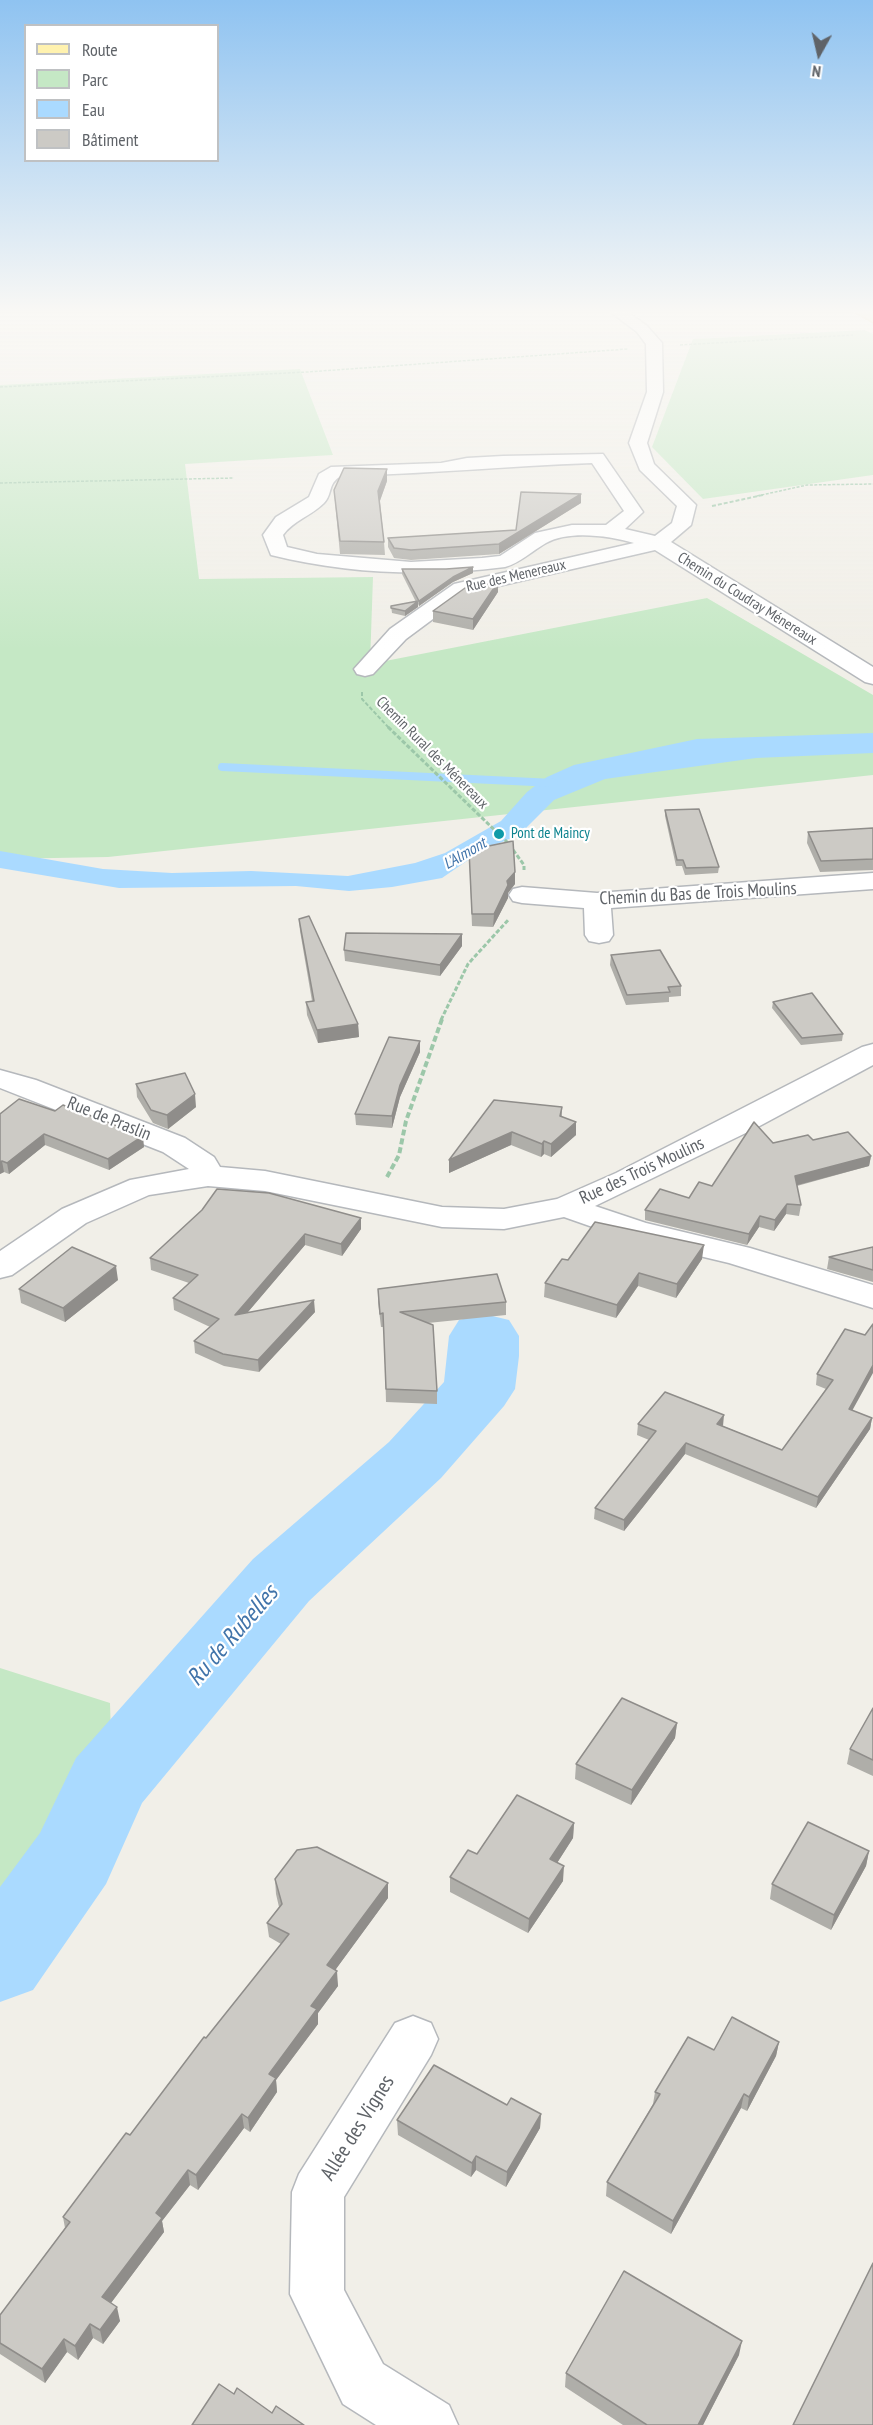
<!DOCTYPE html>
<html>
<head>
<meta charset="utf-8">
<style>
	body { margin:0 }
	#map { position:relative; width:873px; height:2425px; overflow:hidden; background:#f1efe8; font-family:"PT Sans Narrow",sans-serif }
	canvas { display:block }
	.legend { position:absolute; left:24px; top:24px; width:195px; height:138px; box-sizing:border-box; background:#fff; border:2px solid #bfc1c3; margin:0; padding:8px 10px; list-style:none; font-size:18px; color:#5f6368 }
	.legend li { display:flex; align-items:center; gap:12px; height:30px }
	.legend b { width:30px; border:2px solid #bfc1c3 }
	.north { position:absolute; left:789px; top:24px; width:60px; height:60px; -webkit-text-stroke:4px #fff; paint-order:stroke; rotate:188deg; font-size:16px; font-weight:700; line-height:24px; text-align:center; color:#5f6368 }
	.north::after { content:''; display:block; margin:auto; width:21px; height:27px; background:#5f6368; clip-path:polygon(50% 0,100% 100%,50% 72%,0 100%) }
</style>
</head>
<body>
<div id="map">
<canvas width="873" height="2425"></canvas>
<ul class="legend">
<li><b style="height:8px;background:#fff2af"></b>Route</li>
<li><b style="height:16px;background:#c5e8c5"></b>Parc</li>
<li><b style="height:16px;background:#aadaff"></b>Eau</li>
<li><b style="height:16px;background:#cccac5"></b>Bâtiment</li>
</ul>
<div class="north">N</div>
</div>
<script>
const ctx = document.querySelector('canvas').getContext('2d');
ctx.lineJoin = 'round';
function fill(path, color) {
  ctx.fillStyle = color;
  ctx.fill(path, 'evenodd');
}
function strokePath(path, color, width, dash) {
  ctx.strokeStyle = color;
  ctx.lineWidth = width;
  ctx.lineCap = dash ? 'butt' : 'round';
  ctx.setLineDash(dash || []);
  ctx.stroke(path);
}
function label(font, color, halo, rows, align = 'center') {
  ctx.font = font + ' "PT Sans Narrow",sans-serif';
  ctx.lineWidth = 4.5;
  ctx.setLineDash([]);
  ctx.textBaseline = 'middle';
  ctx.strokeStyle = halo;
  ctx.fillStyle = color;
  for (const [text, x, y, turn = 0] of rows) {
    ctx.save();
    ctx.translate(x, y);
    ctx.rotate((+turn || 0) * Math.PI / 180);
    ctx.textAlign = isNaN(turn) ? turn : align;
    if (halo) ctx.strokeText(text, 0, 0);
    ctx.fillText(text, 0, 0);
    ctx.restore();
  }
}
fill(new Path2D(`
	M865,330L873,334V475L703,499L652,447L693,339Z
	M300,369L333,455L185,464L199,579L373,577L370,664L707,598L873,695V775L108,857L0,859V385Z
	M0,1668L110,1703L114,1829L0,1998Z`), '#c5e8c5');
fill(new Path2D(`
	M873,733V753L756,758L605,779L554,800L520,834L480,852L442,878L392,887L349,891L296,886L119,888L0,868V851L103,869L172,873L251,871L348,876L415,863L445,853L501,821L527,792L547,777L574,765L697,739Z`), '#aadaff');
strokePath(new Path2D(`
	M222,767L554,783`), '#aadaff', 8);
fill(new Path2D(`
	M484,1314L509,1320L519,1336V1356L515,1389L504,1406L441,1478L309,1601L142,1803L106,1884L33,1990L0,2002V1887L40,1833L76,1758L253,1559L389,1442L444,1382L449,1336L459,1320Z`), '#aadaff');
const minor = new Path2D(`
	M608,310H625L647,326L662,343L663,392L647,443L654,464L696,505L691,525L671,542L873,667V684L865,682L655,550L468,593L406,639L373,674L365,676L357,674L354,669L390,629L454,584L634,543C609,536 570,530 546,543C532,551 520,563 505,567C426,577 348,574 271,555L263,535L276,517L309,497L319,474L331,467L441,463L467,458L503,456L603,454L643,512L625,529L655,536L672,523L677,506L640,470L629,443L647,392L646,344L637,332ZM592,463L624,511L606,525H572L535,533L500,556L482,558L411,562L317,554L287,547L283,535C294,520 311,516 324,503C333,494 327,484 341,476C425,474 508,466 592,463Z
	M873,873V889L611,908L613,935L609,941L599,943L589,941L585,935L584,908L522,903L513,901L509,895L513,889L522,887L597,893Z
	M873,1044V1065L754,1129L595,1206L646,1223L750,1248L873,1285V1308L729,1263L624,1238L564,1217L504,1229L442,1227L265,1191L208,1186L149,1195L86,1223L12,1275L0,1278V1251L62,1209L130,1180L189,1169L163,1152L0,1088V1070L36,1080L185,1138L214,1157L220,1167L265,1171L442,1207L504,1209L557,1199L616,1173L862,1047Z
	M413,2016L431,2023L438,2039L431,2055L344,2197V2290L383,2364L449,2405L458,2425H376L343,2404L290,2294L292,2192L299,2174L395,2023Z`);
const major = new Path2D(`
	M852,310L873,312V322Z`);
strokePath(minor, '#b5b8bc', 3);
strokePath(major, '#f2c960', 3);
strokePath(new Path2D(`
	M680,345L853,335
	M0,387L307,372L628,349
	M0,483L234,478
	M757,496L807,485L873,484`), '#9cc7a9', 1.5, [3, 1.5]);
strokePath(new Path2D(`
	M712,506L763,495
	M362,692V699L390,729`), '#9cc7a9', 2, [4, 2]);
strokePath(new Path2D(`
	M388,727L508,843L524,865V870
	M441,1020L468,964L509,919`), '#9cc7a9', 3, [4.5, 2]);
strokePath(new Path2D(`
	M387,1177L399,1155L406,1121L442,1019`), '#9cc7a9', 4, [6, 3]);
fill(minor, '#fff');
fill(major, '#fff2af');
fill(new Path2D(`
	M387,469V481L380,501L384,542L385,555L340,554L335,502L334,490Z
	M581,494V503L499,554L411,560L394,558L388,547V538L516,530Z
	M473,567V573L453,582L419,606L418,604V607L405,616L392,613L391,606L416,602L402,574V569H446Z
	M498,592L473,630L433,622V611Z
	M665,810L719,867L718,873L685,875L682,866H676L665,816Z
	M873,828V870L820,872L807,843L808,832Z
	M469,850L515,872V884L508,893V898L493,927L472,926Z
	M299,919L358,1024L359,1037L318,1043L307,1015L306,1002L312,1001L300,931Z
	M462,934V946L440,976L345,961L344,950Z
	M611,955L681,986V996L669,997V1002L626,1005L610,965Z
	M773,1002L843,1034L842,1041L801,1045L772,1008Z
	M420,1041V1052L400,1097L392,1128L356,1125L355,1114Z
	M136,1084L196,1107L168,1129L153,1123L137,1097Z
	M562,1107V1117L576,1135L551,1157L544,1154L541,1157L511,1145L449,1173V1160Z
	M0,1114L144,1147L109,1170L45,1145L9,1174L4,1172L0,1174Z
	M813,1140L871,1156L869,1166L797,1186L801,1205L799,1216L786,1214L774,1231L759,1227L747,1245L645,1220V1210L689,1198L712,1186L773,1143Z
	M202,1210L361,1229L342,1256L305,1245L248,1312H315L259,1372L224,1366L195,1353L194,1341L210,1327L174,1310L173,1298L189,1283L151,1270L150,1258Z
	M873,1247V1282L827,1269L829,1257Z
	M702,1259L676,1298L638,1286L616,1318L544,1297L545,1283L568,1260Z
	M118,1280L65,1322L21,1303L19,1289Z
	M378,1289L506,1302V1315L428,1323L437,1391V1404L386,1402L384,1327H381L378,1302Z
	M845,1329L852,1410L872,1418L870,1429L816,1508L685,1454L624,1531L594,1519L595,1508L649,1440L637,1435L638,1424L723,1426L782,1450L826,1389L816,1385L817,1374Z
	M873,1708V1776L847,1764L850,1749Z
	M677,1723L675,1738L631,1805L575,1779L576,1764Z
	M574,1823L573,1838L557,1863L563,1881L528,1933L450,1892V1877L477,1854Z
	M869,1851L866,1866L831,1930L770,1899L772,1884Z
	M275,1879L388,1898L335,1970L338,1986L318,2013V2024L276,2080L277,2092L250,2132L244,2128L198,2190L190,2185L162,2221L164,2232L111,2303L120,2321L103,2344L93,2338L78,2360L67,2352L45,2383L0,2354V2315L65,2228L63,2217L130,2135L281,1944L269,1937L267,1923L279,1907L276,1894Z
	M779,2042L776,2056L747,2111L741,2108L671,2234L606,2196L607,2182L653,2104L655,2092L714,2050Z
	M507,2105L541,2114L540,2128L506,2187L476,2170L471,2177L398,2135L397,2120Z
	M739,2355L703,2425H623L565,2387L566,2373Z`), '#afaea9');
fill(new Path2D(`
	M387,469V481L379,503L378,491Z
	M581,494V503L499,554V544Z
	M473,567V573L453,582L419,606V601L453,577Z
	M498,582V592L473,630V619Z
	M418,601V607L405,616V611Z
	M515,872V884L508,893V898L493,927L494,914L507,881Z
	M462,934V946L440,976V965Z
	M358,1024L359,1037L318,1043L317,1030Z
	M420,1041V1052L400,1097L392,1128V1116L400,1085Z
	M195,1094L196,1107L168,1129L167,1115Z
	M576,1122V1135L551,1157V1144Z
	M512,1132L511,1145L449,1173V1160Z
	M44,1134L45,1145L9,1174L7,1163Z
	M143,1136L144,1147L109,1170L108,1159Z
	M544,1141V1154L541,1157L542,1144Z
	M871,1156L869,1166L794,1186L795,1176Z
	M2,1161L4,1172L0,1174V1162Z
	M787,1204L786,1214L774,1231L775,1220Z
	M760,1216L759,1227L747,1245L749,1234Z
	M361,1218V1229L342,1256L341,1244Z
	M305,1234V1245L236,1326L235,1315Z
	M704,1245L702,1259L676,1298L677,1284Z
	M116,1266L118,1280L65,1322L63,1308Z
	M639,1273L638,1286L616,1318L617,1305Z
	M314,1300L315,1312L259,1372L258,1360Z
	M873,1365V1373L847,1420L849,1409Z
	M724,1415L723,1426L717,1424Z
	M872,1418L870,1429L816,1508L818,1497Z
	M686,1443L685,1454L624,1531V1520Z
	M677,1723L675,1738L631,1805L632,1790Z
	M574,1823L573,1838L550,1874V1859Z
	M869,1851L866,1866L831,1930L834,1915Z
	M564,1866L563,1881L528,1933L529,1919Z
	M388,1883V1898L328,1980L327,1965Z
	M337,1971L338,1986L318,2013V2024L276,2080L277,2092L250,2132L248,2118L269,2074L311,2006Z
	M779,2042L776,2056L747,2111L749,2097Z
	M744,2094L741,2108L671,2234L673,2221Z
	M242,2114L244,2128L198,2190L196,2175Z
	M541,2114L540,2128L506,2187L507,2172Z
	M476,2156V2170L471,2177L472,2163Z
	M188,2170L190,2185L162,2221L164,2232L105,2311L102,2297L156,2213Z
	M117,2307L120,2321L103,2344L100,2330Z
	M90,2324L93,2338L78,2360L75,2346Z
	M64,2339L67,2352L45,2383L42,2369Z
	M742,2341L739,2355L703,2425H698Z`), '#8f8d8a');
const building = new Path2D(`
	M344,468L387,469L378,491L384,542L340,541L334,490Z
	M521,492L581,494L499,544L411,550L394,548L388,538L516,530Z
	M473,567L453,577L419,601L402,569H446Z
	M498,582L473,619L433,611L465,588Z
	M418,601L405,611L391,608V606Z
	M699,809L719,867L686,868L683,860H677L665,810Z
	M873,828V859L821,861L808,832Z
	M513,841L515,872L507,881L508,885L494,914H472L469,850Z
	M309,916L358,1024L317,1030L306,1002L314,1001L299,919Z
	M346,933L462,934L440,965L344,950Z
	M660,950L681,986L668,987L670,992L627,995L611,955Z
	M812,993L843,1034L802,1038L773,1002Z
	M389,1037L420,1041L400,1085L392,1116L355,1114Z
	M185,1073L195,1094L167,1115L151,1110L136,1084Z
	M19,1099L55,1111L63,1105L143,1136L108,1159L44,1134L7,1163L2,1161L0,1162V1114Z
	M494,1100L562,1107L560,1116L576,1122L551,1144L544,1141L542,1144L512,1132L449,1160Z
	M754,1122L773,1143L808,1135L813,1140L848,1132L871,1156L795,1176L801,1205L787,1204L775,1220L760,1216L749,1234L645,1210L660,1189L689,1198L699,1182L712,1186Z
	M217,1189L269,1193L361,1218L341,1244L305,1234L235,1315L314,1300L258,1360L223,1354L194,1341L219,1319L173,1298L198,1275L150,1258L202,1210Z
	M595,1222L704,1245L677,1284L639,1273L617,1305L545,1283L562,1259L568,1260Z
	M72,1247L116,1266L63,1308L19,1289Z
	M873,1247V1270L829,1257Z
	M497,1274L506,1302L400,1312L433,1325L437,1391L386,1389L383,1313L380,1314L378,1289Z
	M873,1324V1365L849,1409L872,1418L818,1497L686,1443L624,1520L595,1508L656,1431L638,1424L665,1392L724,1415L717,1424L782,1450L833,1380L817,1374L845,1329L865,1335Z
	M622,1698L677,1723L632,1790L576,1764Z
	M873,1708V1760L850,1749Z
	M517,1795L574,1823L550,1859L564,1866L529,1919L450,1877L468,1850L477,1854Z
	M808,1822L869,1851L834,1915L772,1884Z
	M317,1847L388,1883L327,1965L337,1971L311,2006L317,2009L269,2074L276,2078L248,2118L242,2114L196,2175L188,2170L156,2213L162,2218L102,2297L117,2307L100,2330L90,2324L75,2346L64,2339L42,2369L0,2343V2315L70,2222L63,2217L126,2133L130,2135L204,2037L206,2038L289,1934L267,1923L282,1904L275,1879L297,1850Z
	M732,2017L779,2042L749,2097L744,2094L673,2221L607,2182L660,2094L655,2092L688,2037L714,2050Z
	M434,2065L507,2105L511,2098L541,2114L507,2172L476,2156L472,2163L397,2120Z
	M873,2263V2425H793Z
	M624,2271L742,2341L698,2425H647L566,2373Z
	M219,2384L234,2394L237,2388L272,2413L276,2406L304,2425H192Z`);
fill(building, '#cccac5');
strokePath(building, '#8f8d8a', 1.5);
const sky = ctx.createLinearGradient(0, 0, 0, 650);
sky.addColorStop(0, '#8fc3f1');
sky.addColorStop(0.48, '#f9f8f5');
sky.addColorStop(1, '#f9f8f500');
ctx.fillStyle = sky;
ctx.fillRect(0, 0, 873, 650);
for (const [x, y, r, color] of [
	[499,834,6,"#0f9aa8"]
]) {
  const dot = new Path2D();
  dot.arc(x, y, r, 0, 2 * Math.PI);
  ctx.fillStyle = color;
  ctx.fill(dot);
  strokePath(dot, '#fff', 2);
}
label('15px', '#5f6368', '#fff', [
	["Rue des Menereaux",516,576,-13],
	["Chemin du Coudray Ménereaux",747,599,32],
	["Chemin Rural des Ménereaux",432,753,45]
]);
label('15px', '#0d838f', '#fff', [
	["Pont de Maincy",511,834]
], 'left');
label('italic 16px', '#4174aa', '#fff', [
	["L'Almont",465,854,-30]
]);
label('18px', '#5f6368', '#fff', [
	["Chemin du Bas de Trois Moulins",698,894,-3],
	["Rue de Praslin",109,1119,22],
	["Rue des Trois Moulins",642,1171,-25]
]);
label('21px', '#5f6368', '#fff', [
	["Allée des Vignes",358,2128,-58]
]);
label('italic 24px', '#4174aa', '#fff', [
	["Ru de Rubelles",233,1636,-49]
]);
</script>
</body>
</html>
